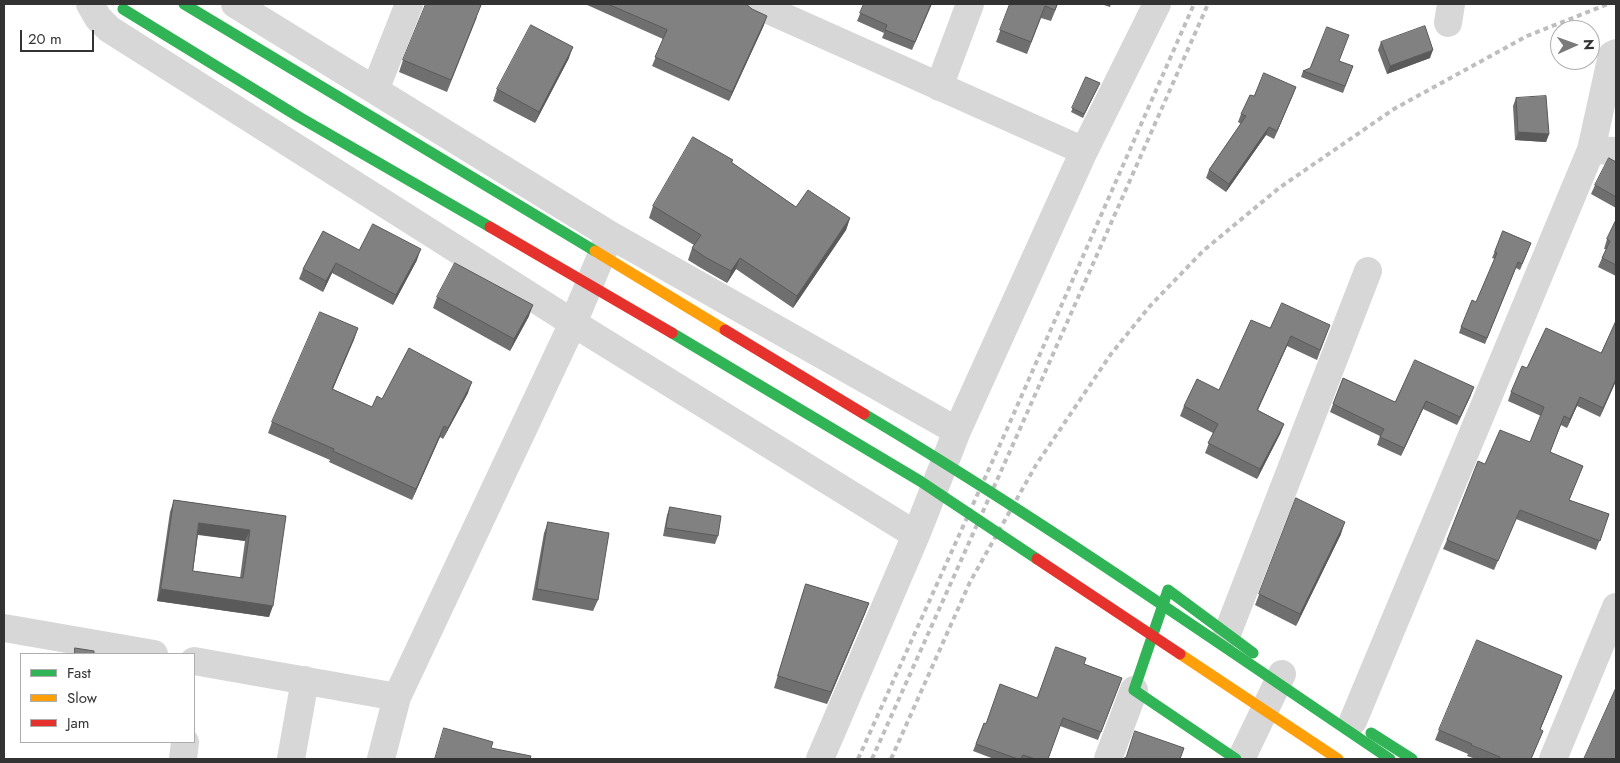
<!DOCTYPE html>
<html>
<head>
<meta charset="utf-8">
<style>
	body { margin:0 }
	#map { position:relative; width:1620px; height:763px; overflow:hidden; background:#fff; font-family:Jost,sans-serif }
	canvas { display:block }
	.frame { position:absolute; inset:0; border:5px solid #333; pointer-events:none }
	.legend { position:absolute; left:20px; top:653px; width:175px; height:90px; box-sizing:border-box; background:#fff; border:1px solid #adadad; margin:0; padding:6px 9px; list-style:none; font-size:15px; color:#333 }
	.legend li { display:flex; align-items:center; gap:10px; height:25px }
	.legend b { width:25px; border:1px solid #adadad }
	.north { position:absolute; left:1550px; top:20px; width:50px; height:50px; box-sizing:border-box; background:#fff; border:1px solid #adadad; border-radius:50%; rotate:88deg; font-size:14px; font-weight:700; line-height:20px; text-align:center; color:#333 }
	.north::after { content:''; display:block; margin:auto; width:18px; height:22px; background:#7a7a7a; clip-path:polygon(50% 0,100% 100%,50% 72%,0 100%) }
	.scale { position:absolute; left:20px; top:30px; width:74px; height:22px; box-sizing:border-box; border:2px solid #333; border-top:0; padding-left:6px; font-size:15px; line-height:18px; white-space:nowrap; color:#333; -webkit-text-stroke:4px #fff; paint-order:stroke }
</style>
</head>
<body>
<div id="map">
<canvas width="1620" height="763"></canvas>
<div class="frame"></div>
<ul class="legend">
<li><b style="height:6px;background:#30b455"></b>Fast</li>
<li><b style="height:6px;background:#ff9f0a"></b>Slow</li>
<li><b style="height:6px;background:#e5322d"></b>Jam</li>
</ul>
<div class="north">N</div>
<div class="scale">20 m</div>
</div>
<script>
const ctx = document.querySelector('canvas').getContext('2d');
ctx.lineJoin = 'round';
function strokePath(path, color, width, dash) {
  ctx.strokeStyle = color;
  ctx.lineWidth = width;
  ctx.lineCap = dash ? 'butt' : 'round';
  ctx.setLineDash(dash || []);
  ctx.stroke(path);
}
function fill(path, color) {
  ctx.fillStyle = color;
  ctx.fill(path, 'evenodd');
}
strokePath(new Path2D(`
	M90,4L98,18L109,29L573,323L916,535
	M235,4L610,235L957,431
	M755,4L1084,151
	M1448,23L1451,4
	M939,87L970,4
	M375,90L409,4
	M1591,150L1616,151
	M4,628L154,654
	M1227,634L1368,271
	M194,661L397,697
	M1353,721L1591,150L1612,55L1616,53
	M183,759L185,742
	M291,759L305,680
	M381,759L397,697L573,323L610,235
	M820,759L916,535L957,431L1084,151L1157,4
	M1108,759L1134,690
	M1241,759L1282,674
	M1553,759L1616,607`), '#d7d7d7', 28);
strokePath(new Path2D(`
	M1371,733L1412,759
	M1236,759L1134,690L1168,590L1253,653`), '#30b455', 11);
strokePath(new Path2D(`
	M858,759L1007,429L1194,4
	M872,759L1019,431L1208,4
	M891,759L970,582L1036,465L1111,354L1150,306L1203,251L1279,188L1394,109L1527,36L1608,4`), '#bebebe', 4, [5, 4]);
strokePath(new Path2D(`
	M184,4L595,251
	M123,9L299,117L490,227
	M672,333L920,481L1037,559
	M864,414C1044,521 1216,642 1390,759`), '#30b455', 11);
strokePath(new Path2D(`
	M595,251L725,330
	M1180,654L1338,759`), '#ff9f0a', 11);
strokePath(new Path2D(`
	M490,227L672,333
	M725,330L864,414
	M1037,559L1180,654`), '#e5322d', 11);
fill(new Path2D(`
	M581,4H746L764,25L729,101L652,66L663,39L585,4V5Z
	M864,4H932L912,50L882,38L884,33L857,21Z
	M1010,4H1058L1051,21L1041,18L1027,54L996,42Z
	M1101,4H1111L1110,7Z
	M477,17L447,92L399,72L403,60Z
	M1381,42L1430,58L1387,74L1378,50Z
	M569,58L535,123L493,101L497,89Z
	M1339,61L1353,66L1343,93L1301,77L1303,71Z
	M1086,77L1100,83L1083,118L1071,112Z
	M1296,87L1274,139L1266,135L1226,192L1206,178L1209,170L1241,124L1238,122L1241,114L1254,96Z
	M1516,98L1549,134L1546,142L1515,140L1513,106Z
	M733,160L732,163L796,207L850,218L846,230L793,308L736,269L727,283L701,268L688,260L692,248L694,245L649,218L653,206Z
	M1616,162V208L1591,194L1595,185Z
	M1616,220V276L1598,267L1606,249H1604L1607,239Z
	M1503,231L1531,243L1520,270L1516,268L1485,344L1459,333L1461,327L1476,302L1495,259L1492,258Z
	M359,250L417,260L393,305L332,273L323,292L299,279L303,269Z
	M437,297L529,316L510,351L433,308Z
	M1616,321V381L1600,417L1577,406L1567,428L1561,425L1550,452L1583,466L1569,500L1609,514L1596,550L1516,519L1494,570L1443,549L1447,540L1485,464L1530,442L1541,416L1508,401L1511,392L1527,368L1601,353Z
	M1330,325L1317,360L1287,346L1258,410L1284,424L1280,434L1257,479L1205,453L1213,433L1180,416L1184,406L1219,390L1270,328Z
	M358,328L333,389L372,407L382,399L468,393L443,439L440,437L412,500L329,462L330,460L268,433L272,422Z
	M1343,378L1395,402L1471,395L1457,425L1423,409L1401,456L1377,445L1380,436L1330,412Z
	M1296,498L1341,534L1296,626L1255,605Z
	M174,500L286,516L269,617L157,601L170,512ZM198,535L245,541L240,578L193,571Z
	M670,507L718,536L715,544L663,536L667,515Z
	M548,522L598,600L593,611L532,600L544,533Z
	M806,584L869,603L827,704L774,688L802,595Z
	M1084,664L1122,678L1098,740L1060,726L1048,759H994L973,751L984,723L986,724L1037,698Z
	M1558,687L1540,730L1543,731L1531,759H1476L1467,756L1468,754L1435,740L1439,730Z`), '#6f6f6f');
fill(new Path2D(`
	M767,16L764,25L729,101L732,92Z
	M573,47L569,58L535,123L539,112Z
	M1433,50L1430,58L1387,74L1390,66Z
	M1296,87L1293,95L1274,139L1277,131Z
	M1269,127L1266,135L1226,192L1229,184Z
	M1518,132L1549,134L1546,142L1515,140Z
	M850,218L846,230L793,308L797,296Z
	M421,249L417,260L393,305L396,295Z
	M740,258L736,269L727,283L731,271Z
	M336,263L332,273L323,292L326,281Z
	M533,305L529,316L510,351L514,339Z
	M358,328L354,340L328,400L332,389Z
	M1291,336L1287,346L1253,420L1257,410Z
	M1616,379V381L1600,417L1603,408Z
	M472,382L468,393L443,439L448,428Z
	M1474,387L1471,395L1457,425L1460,417Z
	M1580,397L1577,406L1567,428L1570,419Z
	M1426,401L1423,409L1401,456L1404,448Z
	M1284,424L1280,434L1257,479L1260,469Z
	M444,426L440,437L412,500L416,489Z
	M1345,522L1341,534L1296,626L1300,614Z
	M199,523L250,530L245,541L195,534Z
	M161,589L273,606L269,617L157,601Z
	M869,603L865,614L827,704L831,692Z
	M1562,676L1558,687L1536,740L1540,729Z`), '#5a5a5a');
const building = new Path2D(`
	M426,4H478L481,5L451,80L403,60Z
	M608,4H746L752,9L767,16L732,92L655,57L667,30Z
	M864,4H931L915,42L885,30L887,25L860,13Z
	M1010,4H1057L1055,10L1045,6L1031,42L1000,30Z
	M531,25L573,47L539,112L497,89Z
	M1425,26L1433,50L1390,66L1381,42Z
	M1327,27L1349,35L1339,61L1353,66L1345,86L1303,71L1310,68Z
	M1264,73L1296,87L1277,131L1269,127L1229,184L1209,170L1246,116L1241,114L1250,95L1254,96Z
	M1086,77L1100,83L1084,114L1072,108Z
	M1546,96L1549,134L1518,132L1516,98Z
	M693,137L733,160L731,162L796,207L808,190L850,218L797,296L740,258L731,271L705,257L692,248L701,235L653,206Z
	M1609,158L1616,162V197L1595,185Z
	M1616,220V265L1602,258L1610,241L1607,239Z
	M373,224L421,249L396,295L336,263L326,281L303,269L323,231L359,250Z
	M1503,231L1531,243L1522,264L1518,262L1487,338L1461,327L1472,300L1476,302L1497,253L1495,252Z
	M455,263L533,305L514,339L437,297Z
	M1282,303L1330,325L1320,350L1291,336L1257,410L1284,424L1260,469L1208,443L1218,424L1184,406L1197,379L1219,390L1251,320L1270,328Z
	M320,312L358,328L332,389L372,407L377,396L382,399L409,348L472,382L448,428L444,426L416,489L333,451L334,449L272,422Z
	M1616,321V379L1603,408L1580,397L1570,419L1564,416L1550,452L1583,466L1569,500L1609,514L1600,541L1520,510L1498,561L1447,540L1478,461L1485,464L1500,430L1530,442L1544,407L1511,392L1522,366L1527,368L1546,328L1601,353Z
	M1415,360L1474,387L1460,417L1426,401L1404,448L1380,437L1384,429L1333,404L1343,378L1395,402Z
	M1296,498L1345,522L1300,614L1259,594Z
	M174,500L286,516L273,606L161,589ZM199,523L250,530L243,578L193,571Z
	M670,507L721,516L718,536L666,528Z
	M548,522L609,533L598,600L537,589Z
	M806,584L869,603L831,692L778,676Z
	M1477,640L1562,676L1540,729L1543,731L1531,759H1499L1500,757L1471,745L1472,744L1439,730Z
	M1056,647L1086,658L1084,664L1122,678L1101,732L1063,718L1048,759H1035L1023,755L1021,759H1018L976,744L984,723L986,724L1000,684L1037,698Z
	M75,648L94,651V654H75Z
	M1616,688V759H1584Z
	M444,728L493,742L491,748L531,756L530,759H435Z
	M1135,731L1184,748L1180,759H1123L1126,757Z`);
fill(building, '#818181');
strokePath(building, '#5a5a5a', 1);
</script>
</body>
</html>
